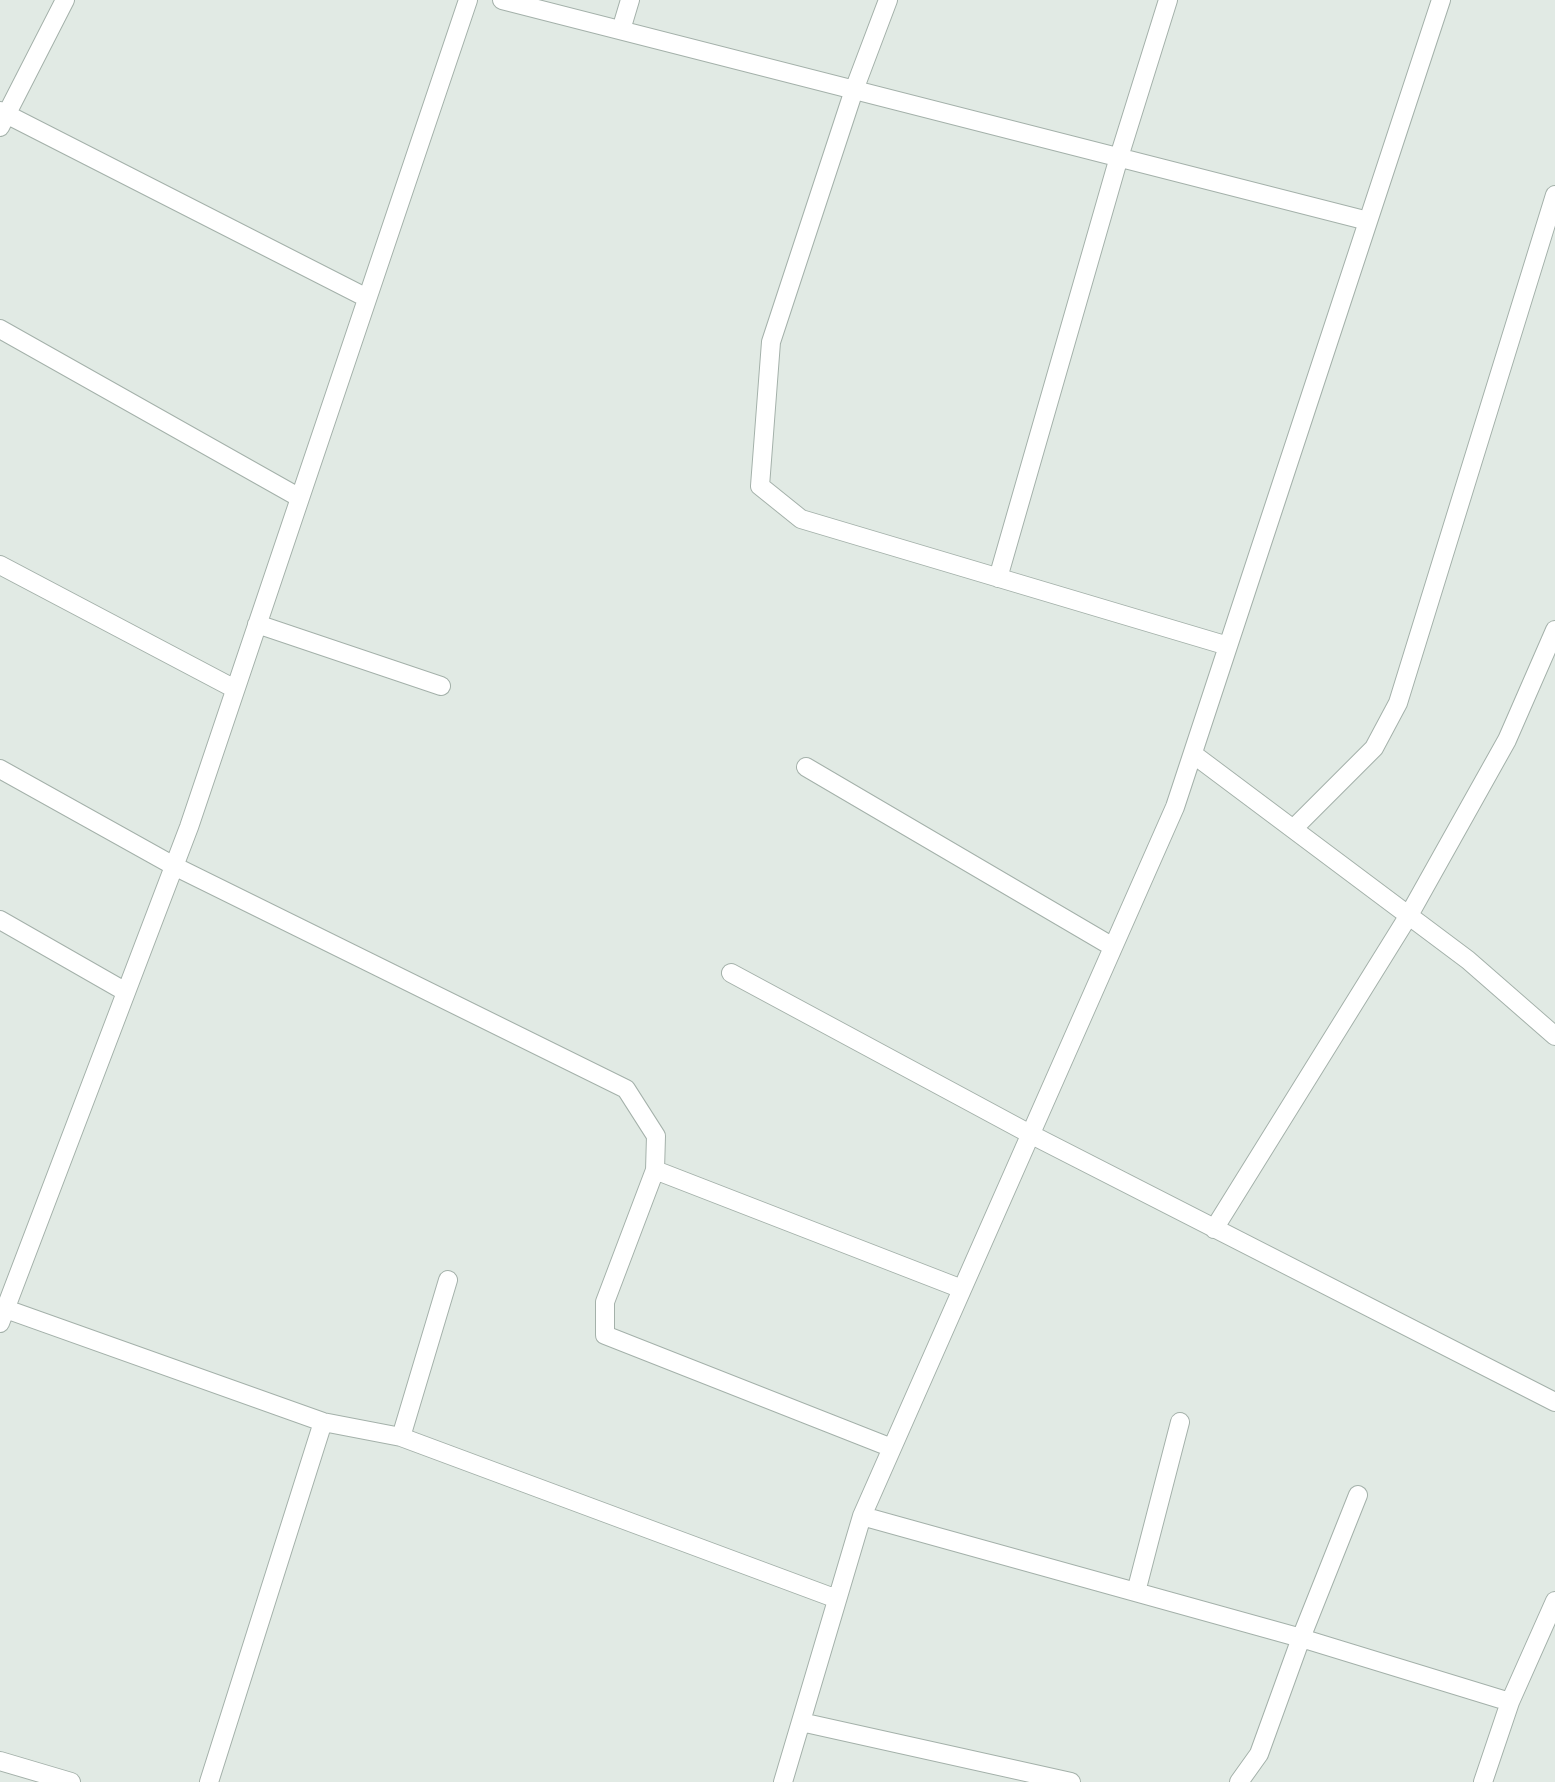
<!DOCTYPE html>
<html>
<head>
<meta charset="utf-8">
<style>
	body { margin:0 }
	canvas { display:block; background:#e1eae4 }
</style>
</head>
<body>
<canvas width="1555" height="1782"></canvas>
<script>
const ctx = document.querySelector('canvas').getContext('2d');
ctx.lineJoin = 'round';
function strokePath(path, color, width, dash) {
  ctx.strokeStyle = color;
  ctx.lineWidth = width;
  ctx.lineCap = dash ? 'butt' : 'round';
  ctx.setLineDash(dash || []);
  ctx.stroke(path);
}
const street = new Path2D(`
	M502,0L1368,221
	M888,0L854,90L771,342L760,486L801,519L1228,646
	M621,30L630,0
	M0,111L367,298
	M0,127L65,0
	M0,329L300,498
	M0,565L235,689
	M998,578L1119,157L1168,0
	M257,624L441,686
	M1193,754L1468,960L1555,1036
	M806,767L1113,947
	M0,769L174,866L626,1089L656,1136L655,1170L962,1289
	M1293,829L1374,748L1398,703L1555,195
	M0,920L126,992
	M731,973L1030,1134L1555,1402
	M655,1170L605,1302V1335L892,1448
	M1214,1229L1409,915L1507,740L1555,630
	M0,1307L323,1422L401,1437L837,1599
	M0,1323L189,827L468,0
	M401,1437L448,1280
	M1358,1495L1301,1638L1510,1702
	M862,1516L1301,1638L1259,1754L1239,1782
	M1136,1592L1180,1422
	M801,1722L1071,1782
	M0,1761L71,1782
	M209,1782L323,1422
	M783,1782L862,1516L1175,807L1441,0
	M1483,1782L1510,1702L1555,1601`);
strokePath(street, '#a4b1aa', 20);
strokePath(street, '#fff', 18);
</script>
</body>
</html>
